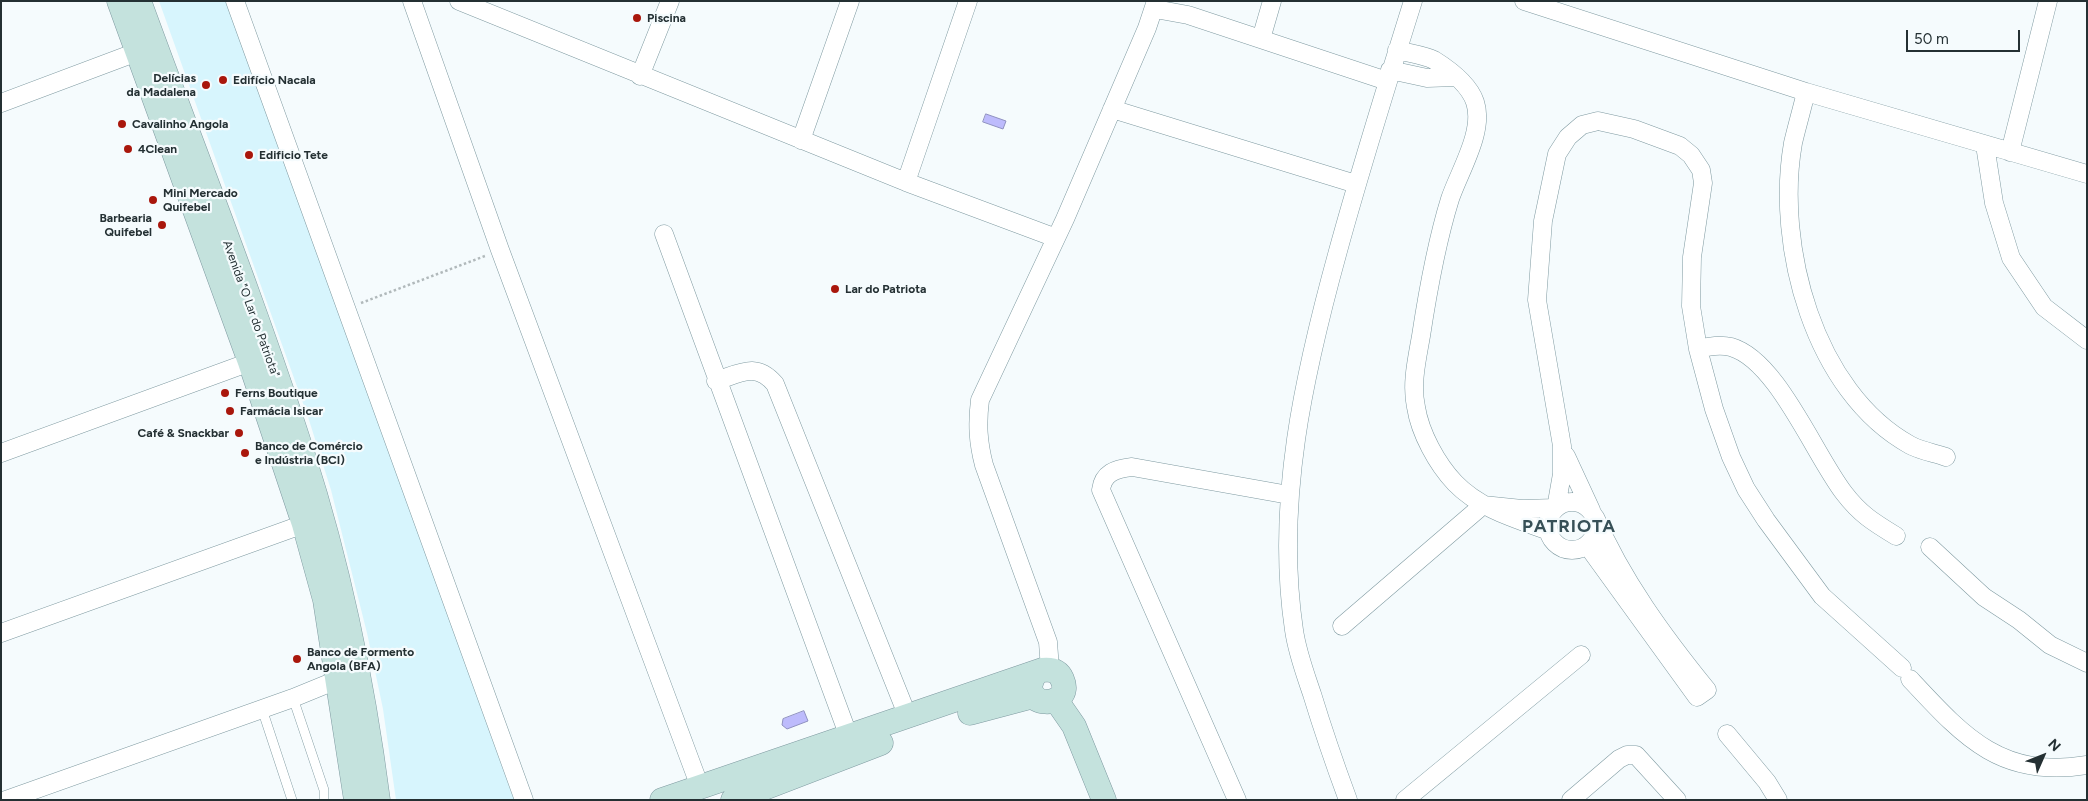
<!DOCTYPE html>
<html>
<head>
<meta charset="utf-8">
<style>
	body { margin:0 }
	#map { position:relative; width:2088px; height:801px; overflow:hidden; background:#f5fbfd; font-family:Figtree,sans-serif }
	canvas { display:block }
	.frame { position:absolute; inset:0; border:2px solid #243033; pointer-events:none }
	.north { position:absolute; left:2018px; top:731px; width:50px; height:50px; -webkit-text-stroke:4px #f5fbfd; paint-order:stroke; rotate:46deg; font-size:14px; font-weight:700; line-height:20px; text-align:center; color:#243033 }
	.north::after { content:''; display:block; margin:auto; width:18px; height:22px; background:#243033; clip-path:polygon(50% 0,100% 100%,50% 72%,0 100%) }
	.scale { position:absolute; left:1906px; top:30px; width:114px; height:22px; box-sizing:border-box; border:2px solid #243033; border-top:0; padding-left:6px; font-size:15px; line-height:18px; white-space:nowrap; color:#243033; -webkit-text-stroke:4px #f5fbfd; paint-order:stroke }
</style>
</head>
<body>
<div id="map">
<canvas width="2088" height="801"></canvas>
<div class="frame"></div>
<div class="north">N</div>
<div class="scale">50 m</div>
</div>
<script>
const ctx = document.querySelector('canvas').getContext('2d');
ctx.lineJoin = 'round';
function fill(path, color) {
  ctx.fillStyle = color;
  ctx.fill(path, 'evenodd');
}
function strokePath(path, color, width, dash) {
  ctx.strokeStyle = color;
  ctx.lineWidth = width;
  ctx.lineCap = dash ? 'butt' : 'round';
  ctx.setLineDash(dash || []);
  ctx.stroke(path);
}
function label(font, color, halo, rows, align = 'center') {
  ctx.font = font + ' Figtree,sans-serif';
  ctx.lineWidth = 4.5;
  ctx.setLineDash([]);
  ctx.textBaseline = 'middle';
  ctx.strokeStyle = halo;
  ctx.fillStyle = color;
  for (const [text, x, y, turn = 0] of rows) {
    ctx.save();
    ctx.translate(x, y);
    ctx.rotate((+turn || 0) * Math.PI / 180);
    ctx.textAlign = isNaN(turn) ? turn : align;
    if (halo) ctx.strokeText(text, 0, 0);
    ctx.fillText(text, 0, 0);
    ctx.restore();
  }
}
fill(new Path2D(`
	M159,1H228L514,800H396L383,709L367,633L331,490L309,420Z`), '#d7f5fd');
const water = new Path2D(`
	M986,114L1006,121L1003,129L983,122Z
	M804,711L808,721L787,729L782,725L783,719Z`);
fill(water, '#bdbbfc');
strokePath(water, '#8f91c0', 1);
const lane = new Path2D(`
	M293,698L324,790V800
	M262,709L292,800`);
const street = new Path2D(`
	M235,1L524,800
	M412,1L500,250L700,787
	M459,1L906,182L1056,238
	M1524,1L1806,92L2087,174
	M1155,9L1188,15L1387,81
	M1261,39L1272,1
	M1397,50C1408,53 1424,55 1434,60C1450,70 1469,84 1475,102C1485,131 1459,172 1450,199C1436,244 1428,290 1421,336C1417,359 1411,384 1416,407C1420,433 1437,464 1455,483C1480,509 1516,519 1549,531
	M1390,70L1427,78L1455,77
	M640,76L670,1
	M1806,92C1802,109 1797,126 1793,143C1775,246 1814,392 1910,445C1921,451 1935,453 1946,457
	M1,103L137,52
	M1112,109L1356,184
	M801,140L850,1
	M1985,145L1994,203L2011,258L2044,307L2087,340
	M2010,152L2048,1
	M906,182L968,1
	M664,234L849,737
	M1698,349C1709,346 1720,344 1731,347C1777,360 1814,454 1844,493C1860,514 1873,522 1896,536
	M716,381C741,373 756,362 775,384L908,717
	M1,453L250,362
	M1566,456L1591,510
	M1548 526a24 24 0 1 1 48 0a24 24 0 1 1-48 0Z
	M1556,508L1562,474V446L1537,300L1543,221L1557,154L1568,137L1582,125L1598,121L1634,129L1680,146L1691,155L1701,170L1703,183L1692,257L1691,306L1698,349L1714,409L1731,457L1746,489L1766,520L1822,596L1902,668
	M1587,545L1697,697L1707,690C1664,637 1622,580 1595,517
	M1930,547L1984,597L2019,620L2050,645L2087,663
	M1342,626L1483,505L1522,509L1556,508
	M1,633L304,524
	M1050,669L1048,642L984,465C978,442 977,424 980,400L1065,219L1147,28L1156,1
	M1910,679C1964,737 2001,779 2087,765
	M1727,734L1767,782L1778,800
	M6,800L293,698L337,680
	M1237,800L1101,490C1103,473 1115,469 1132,467L1289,495
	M1348,800C1335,765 1323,730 1312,694C1305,673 1297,652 1294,630C1275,502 1304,374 1338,251C1361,167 1387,84 1413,1
	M1405,800L1581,655
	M1571,800L1619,759L1627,755H1636L1677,800`);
const secondary = new Path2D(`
	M119,1L250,362L304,524L325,600L356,800
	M139,1C194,152 254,302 303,455C339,567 363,684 378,800
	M1056,700L1074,726L1104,800
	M970,713L1034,696
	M662,800L1042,670C1051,669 1058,670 1062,679C1076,710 1013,710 1035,674
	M733,800L881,743`);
strokePath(lane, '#7f9aa1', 10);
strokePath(street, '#7f9aa1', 19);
strokePath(secondary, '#7f9aa1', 25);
strokePath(new Path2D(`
	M361,303L485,256`), '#b1b9bb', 2.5, [2.5, 2.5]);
strokePath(lane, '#fff', 9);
strokePath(street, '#fff', 18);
strokePath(secondary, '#c4e2dd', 24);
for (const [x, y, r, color] of [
	[637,18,5,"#a9170c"],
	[223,80,5,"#a9170c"],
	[206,85,5,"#a9170c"],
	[122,124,5,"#a9170c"],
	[128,149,5,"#a9170c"],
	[249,155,5,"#a9170c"],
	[153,200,5,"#a9170c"],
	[162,225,5,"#a9170c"],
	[835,289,5,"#a9170c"],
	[225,393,5,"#a9170c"],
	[230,411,5,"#a9170c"],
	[239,433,5,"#a9170c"],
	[245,453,5,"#a9170c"],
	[297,659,5,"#a9170c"]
]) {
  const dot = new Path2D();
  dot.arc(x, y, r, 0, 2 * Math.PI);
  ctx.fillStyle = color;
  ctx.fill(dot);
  strokePath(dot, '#f5fbfd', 2);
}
label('bold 12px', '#243033', '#f5fbfd', [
	["Piscina",647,18],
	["Delícias",196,78,"right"],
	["da Madalena",196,92,"right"],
	["Edifício Nacala",233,80],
	["Cavalinho Angola",132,124],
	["4Clean",138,149],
	["Edificio Tete",259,155],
	["Mini Mercado",163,193],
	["Quifebel",163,207],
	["Barbearia",152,218,"right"],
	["Quifebel",152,232,"right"],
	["Lar do Patriota",845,289],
	["Ferns Boutique",235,393],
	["Farmácia Isicar",240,411],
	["Café & Snackbar",229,433,"right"],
	["Banco de Comércio",255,446],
	["e Indústria (BCI)",255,460],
	["Banco de Formento",307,652],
	["Angola (BFA)",307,666]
], 'left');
label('12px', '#243033', '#f5fbfd', [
	["Avenida \"O Lar do Patriota\"",251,309,70]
]);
ctx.letterSpacing = '1px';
label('bold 18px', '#375057', '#f5fbfd', [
	["PATRIOTA",1569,527]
]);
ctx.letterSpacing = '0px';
</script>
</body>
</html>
